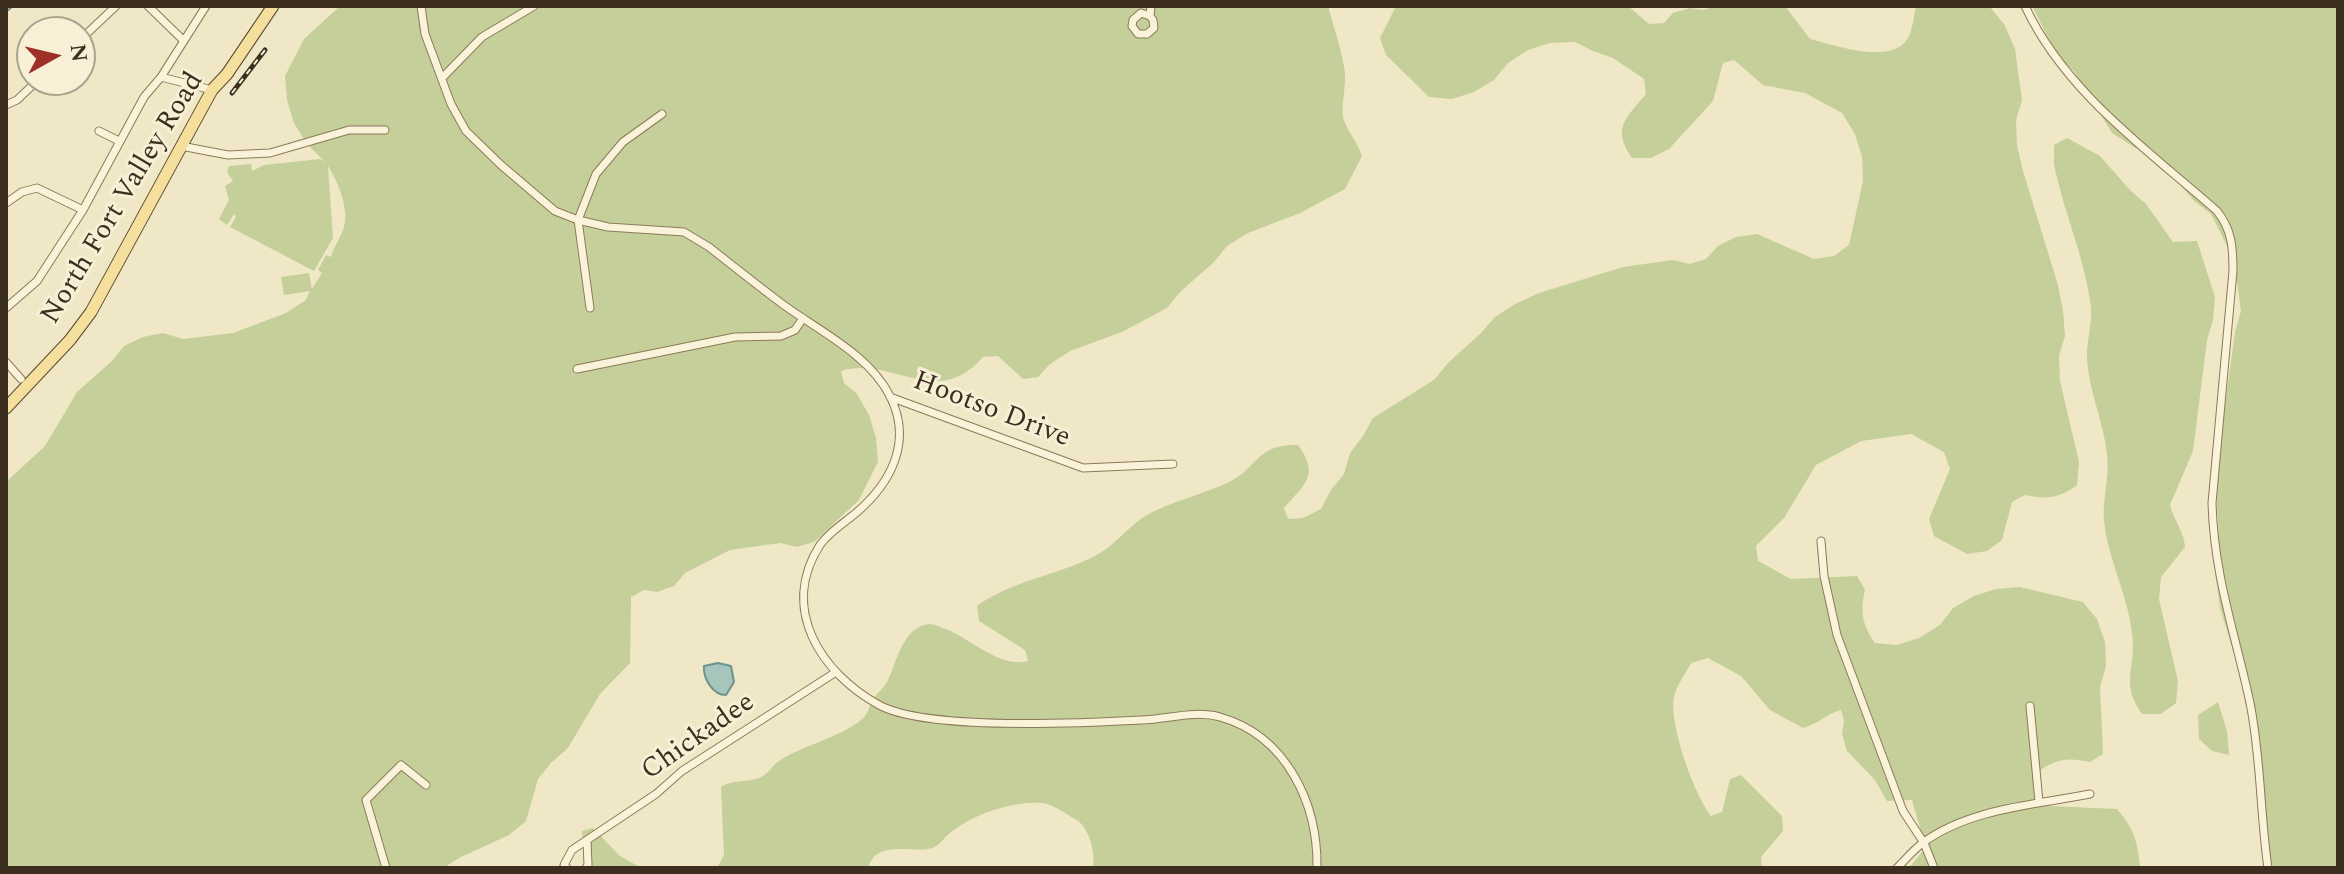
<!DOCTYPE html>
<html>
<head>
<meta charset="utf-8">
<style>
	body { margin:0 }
	#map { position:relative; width:2344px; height:874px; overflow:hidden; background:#f0e7c6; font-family:Spectral,serif }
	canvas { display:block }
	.frame { position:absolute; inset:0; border:8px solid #3c2f1f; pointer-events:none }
	.north { position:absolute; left:16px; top:16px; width:80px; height:80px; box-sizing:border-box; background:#f7f0d6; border:2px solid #aca38d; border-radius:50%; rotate:82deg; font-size:22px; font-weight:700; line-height:32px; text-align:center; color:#3c2f1f }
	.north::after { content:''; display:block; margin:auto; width:28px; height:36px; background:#9e3028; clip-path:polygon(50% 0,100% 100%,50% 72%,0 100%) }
</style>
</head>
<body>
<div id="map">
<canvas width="2344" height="874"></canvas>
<div class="frame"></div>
<div class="north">N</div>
</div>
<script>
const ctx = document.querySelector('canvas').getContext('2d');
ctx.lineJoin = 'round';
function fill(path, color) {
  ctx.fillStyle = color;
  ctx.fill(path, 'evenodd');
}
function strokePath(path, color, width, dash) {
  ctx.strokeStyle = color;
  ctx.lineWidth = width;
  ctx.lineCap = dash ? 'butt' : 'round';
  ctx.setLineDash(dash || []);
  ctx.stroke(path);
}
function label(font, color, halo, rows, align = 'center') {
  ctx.font = font + ' Spectral,serif';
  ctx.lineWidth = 6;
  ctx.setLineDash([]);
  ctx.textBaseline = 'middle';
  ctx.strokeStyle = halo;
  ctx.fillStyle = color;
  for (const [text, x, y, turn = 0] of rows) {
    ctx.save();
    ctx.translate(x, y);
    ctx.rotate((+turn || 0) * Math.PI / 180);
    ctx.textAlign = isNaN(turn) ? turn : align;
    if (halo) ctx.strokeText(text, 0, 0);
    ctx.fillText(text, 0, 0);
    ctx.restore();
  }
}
fill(new Path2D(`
	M340,6H1328C1334,28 1342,51 1345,73C1346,87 1341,105 1343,117C1347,132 1357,140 1362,156L1345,189L1300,213L1248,233L1227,246L1214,262L1180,292L1167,308L1122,332L1070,351L1050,364L1038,377L1023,379L998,356L983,357C936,411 892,355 841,371L844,383L857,394L869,415L876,438L878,462L859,500L814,542L797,547L780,543L730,550L685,573L674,586L657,592L644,590L631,597L630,663L600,694L568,748L551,763L538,779L526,821L509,835L461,857L443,868H6V482L45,446L77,392L111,362L124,346L143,337L163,333L183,339L233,333L286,313L306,300L310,291L284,295L281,277L309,273L312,289L322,273L318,270L326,255L331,257C334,246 341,237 344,227C349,208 338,182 328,166L333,238L314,271L230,227L236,217L234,214L227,225L219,219L229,200L225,186L233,181L227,172L229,166L251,164L252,171L264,165L320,159L325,162L307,144L294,123L287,100L285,76L304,39Z
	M1401,6H1628L1649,24L1664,23L1673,13L1690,8L1703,10L1716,6H1785L1810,39C1835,45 1891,66 1908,38C1913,29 1914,15 1916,6L1990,7L2004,24L2015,49L2022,100L2016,120L2017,145L2023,171L2058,285L2063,311L2065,336L2059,356L2060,381L2079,462L2077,485C2060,498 2047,500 2025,495L2012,502L2002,540L1987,551L1967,554L1934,536L1929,519L1950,469L1944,452L1911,434L1861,441L1816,465L1784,518L1756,546L1758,561L1791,579L1857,576L1865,590C1860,611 1862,625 1875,643L1897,645L1919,638L1940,625L1953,608L1974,596L1996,589L2020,587L2083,602L2097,619L2105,642L2106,666L2100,687L2103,754L2090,762C2068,757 2055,759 2038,772L2037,791L2049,806L2117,809C2134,829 2138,842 2140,868H1909L1922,852L1920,828L1912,800L1887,801L1875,780L1847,751L1842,734L1844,721L1841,710C1826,714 1820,723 1803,728L1770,710L1741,676L1708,658L1691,663C1686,673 1676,686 1674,697C1669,726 1694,793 1711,816L1722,812L1730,779L1741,775L1782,816L1783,831L1761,857L1762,868H1093C1096,853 1089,826 1075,819C1066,814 1053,804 1042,803C1012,801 974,814 950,833C943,838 941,845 932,848C912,854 877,838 868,868H717L724,855L721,787C736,778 746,784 761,777C768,774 772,766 779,761C801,746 850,734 865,716C869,711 870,704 873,699C877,693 885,687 888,680C897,661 903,627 929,624C934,624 940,627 946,629C971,639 1001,669 1028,661L1025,650L979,621L977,606C1013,580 1056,576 1095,556C1116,545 1127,527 1147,515C1172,501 1201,495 1227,483C1260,467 1255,444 1298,445C1320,475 1305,484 1284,508L1288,519L1303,518L1321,509L1331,490L1344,474L1350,453L1363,436L1373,418L1434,380L1448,363L1481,333L1495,317L1515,304L1539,293L1623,267L1673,260L1690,264L1706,259L1718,246L1736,237L1757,234L1814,259L1834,256L1849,245L1863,181L1862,157L1855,134L1842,113L1805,93L1763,85L1734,60L1723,63L1713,101L1669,149L1651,158H1632C1611,128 1626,118 1646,94L1644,79L1613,58L1593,51L1575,42L1550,43L1528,50L1508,63L1494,80L1474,92L1452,99L1429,97L1386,55L1380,38L1395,8Z
	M2032,6H2338V868H2270L2263,844L2256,793L2262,773L2255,722L2220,608L2213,557L2219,537L2214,463L2220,442L2235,332L2241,311L2234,260L2211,214L2194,201L2165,167L2112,133L2074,71L2058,57Z
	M2067,138L2100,156L2130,190L2146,204L2173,242L2197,241L2215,297L2213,320L2207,340L2193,451L2170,505C2174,521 2184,531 2185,547L2161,577L2159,599L2178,681L2176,703L2161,714H2142C2119,681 2137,669 2132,633C2128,595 2108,560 2104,521C2102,498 2110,478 2107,455C2104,422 2089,392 2087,360C2086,339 2094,321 2090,300C2083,253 2063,210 2054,164V145Z
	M2218,702L2227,731L2229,755L2212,751L2199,739L2198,715Z
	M593,828L620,856L641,868H585L582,831Z`), '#c5cf99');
const water = new Path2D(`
	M718,663L731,666L734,682L726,695C713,695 703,679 704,666Z`);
fill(water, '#a7c4bd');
strokePath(water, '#6d938c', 2);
strokePath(new Path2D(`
	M6,12L13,6`), '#6d938c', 2);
const minor = new Path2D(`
	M148,6L183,40
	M421,6L425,34L451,104L466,131L501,165L555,211L578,220L608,227L684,232L709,247C733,266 757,285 781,303C817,330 869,354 890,396C913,442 891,483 856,513C844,523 829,532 820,545C779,609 821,673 879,705C927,731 1084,723 1142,720C1168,719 1195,710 1220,717C1287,736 1318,804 1317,868
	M2025,6C2065,92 2148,150 2217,211C2232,230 2233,247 2233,271L2212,503C2214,576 2235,633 2250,703C2261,757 2260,813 2268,868
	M1150,16L1141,13L1133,20L1132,26L1138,34H1147L1154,28L1153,20L1150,16L1151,6
	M80,40L116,6
	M161,77L212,90
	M442,78L482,37L534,6
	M6,105L17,100L38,80
	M99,131L119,141
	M181,146L228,155L270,153L349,130H385
	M6,203L22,192L37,188L83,210
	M6,308L37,281L83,210L144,97L161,77L206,6
	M590,308L578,220L596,174L623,142L662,114
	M6,362L21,379
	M577,369L735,337L781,336L795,330L803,318
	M890,397L1083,468L1173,464
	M1821,541L1824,576L1837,635L1903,811L1924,843L1934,868
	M2030,706L2039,802
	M386,868L366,800L401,765L426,785
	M567,868L564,865L572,850L656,794L682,771L836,672
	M586,868L588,865L587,841
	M1897,868C1906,859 1914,849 1924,842C1971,808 2035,805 2090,794`);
const primary = new Path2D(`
	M6,408L70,340L91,312L212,90L227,74L273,6`);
strokePath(minor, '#8c795a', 9);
strokePath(primary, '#5a462f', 13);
strokePath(minor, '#faf3da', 7);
strokePath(primary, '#f4df9d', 11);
const rail = new Path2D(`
	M232,93L265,50`);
strokePath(rail, '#3c2f1f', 5);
strokePath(rail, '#f7f0d6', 2, [6]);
label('28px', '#3c2f1f', '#f7f0d6', [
	["North Fort Valley Road",124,199,-59],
	["Hootso Drive",991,411,21],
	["Chickadee",699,738,-35]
]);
</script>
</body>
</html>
